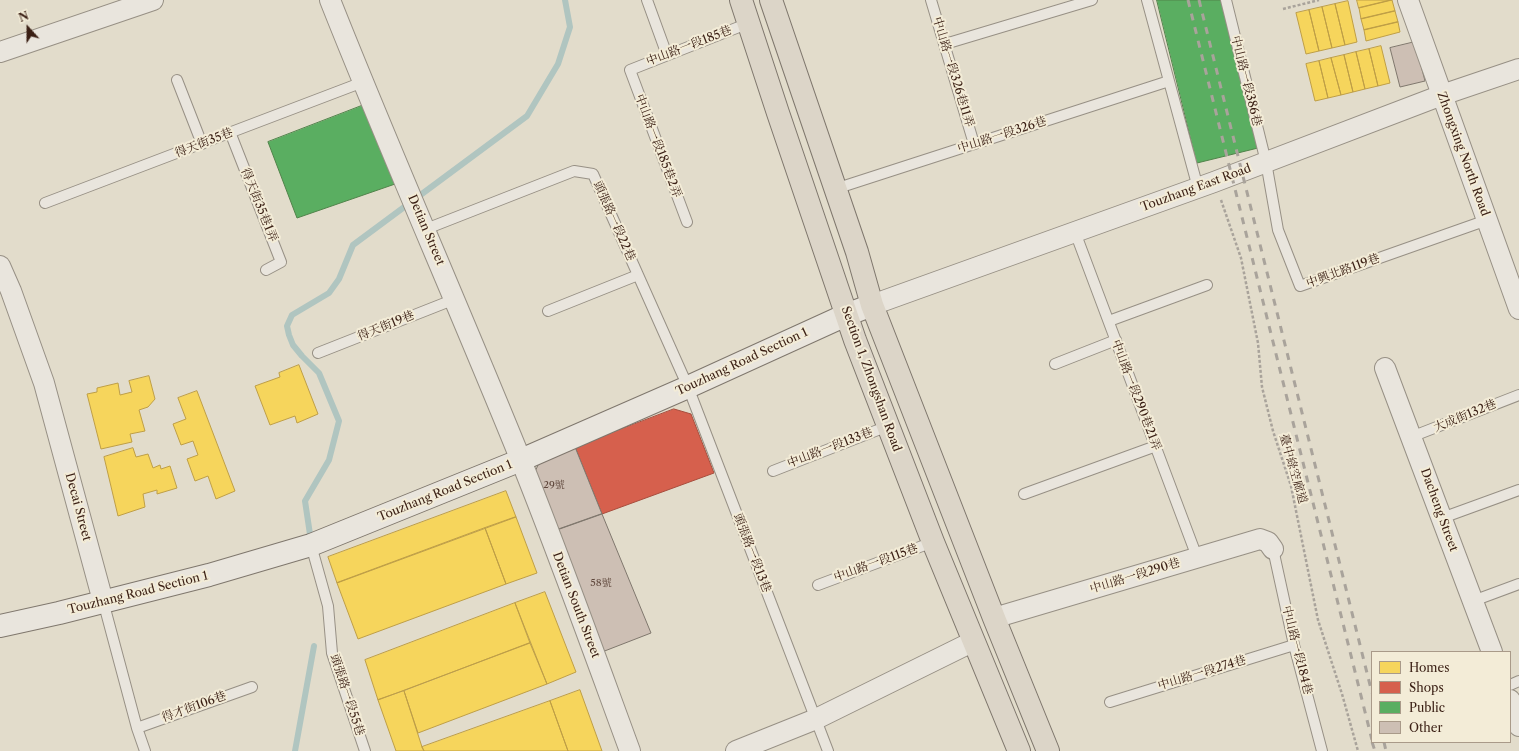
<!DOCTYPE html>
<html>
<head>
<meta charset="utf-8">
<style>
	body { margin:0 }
	#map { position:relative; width:1519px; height:751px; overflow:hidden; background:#e2dccb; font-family:"Libre Caslon Text",serif }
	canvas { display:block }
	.legend { position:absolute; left:1371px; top:651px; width:140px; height:92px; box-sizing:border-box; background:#f3ecd7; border:1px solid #a99a89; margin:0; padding:5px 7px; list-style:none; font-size:12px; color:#3a1f14 }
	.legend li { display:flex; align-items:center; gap:8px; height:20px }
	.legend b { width:20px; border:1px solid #a99a89 }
	.north { position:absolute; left:8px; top:8px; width:40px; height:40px; -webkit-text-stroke:3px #f3ecd7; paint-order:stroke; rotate:339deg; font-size:11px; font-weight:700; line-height:16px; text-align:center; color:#3a1f14 }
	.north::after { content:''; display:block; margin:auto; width:14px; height:18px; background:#3a1f14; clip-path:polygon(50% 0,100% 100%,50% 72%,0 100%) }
</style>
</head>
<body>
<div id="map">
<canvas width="1519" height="751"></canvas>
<ul class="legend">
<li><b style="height:11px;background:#f6d55c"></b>Homes</li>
<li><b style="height:11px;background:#d6604d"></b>Shops</li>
<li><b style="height:11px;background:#5aae61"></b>Public</li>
<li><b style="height:11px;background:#cdbfb4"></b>Other</li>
</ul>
<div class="north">N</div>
</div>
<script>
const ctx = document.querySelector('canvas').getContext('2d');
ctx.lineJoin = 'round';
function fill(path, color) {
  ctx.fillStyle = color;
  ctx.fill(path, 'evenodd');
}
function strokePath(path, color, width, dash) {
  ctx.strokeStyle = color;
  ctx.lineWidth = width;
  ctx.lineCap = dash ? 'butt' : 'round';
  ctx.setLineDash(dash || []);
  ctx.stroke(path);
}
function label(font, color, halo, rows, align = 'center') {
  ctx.font = font + ' "Libre Caslon Text","Noto Serif TC",serif';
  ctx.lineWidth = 4;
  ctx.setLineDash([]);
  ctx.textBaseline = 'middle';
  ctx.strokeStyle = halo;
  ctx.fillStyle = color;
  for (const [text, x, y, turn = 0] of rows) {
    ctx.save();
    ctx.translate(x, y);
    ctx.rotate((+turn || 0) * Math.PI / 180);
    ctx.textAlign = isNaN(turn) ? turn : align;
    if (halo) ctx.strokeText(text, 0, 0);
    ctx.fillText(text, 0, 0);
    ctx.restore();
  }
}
const homes = new Path2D(`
	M1357,0H1392L1359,8Z
	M1392,0L1395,11L1361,19L1359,8Z
	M1348,1L1357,42L1345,45L1335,4Z
	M1335,4L1345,45L1332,48L1322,7Z
	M1322,7L1332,48L1319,51L1309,10Z
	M1309,10L1319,51L1306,54L1296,13Z
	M1395,11L1398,22L1364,30L1361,19Z
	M1398,22L1400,32L1366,41L1364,30Z
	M1381,46L1390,83L1378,86L1369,49Z
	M1369,49L1378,86L1365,89L1356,52Z
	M1356,52L1365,89L1353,92L1344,55Z
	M1344,55L1353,92L1341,95L1331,58Z
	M1331,58L1341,95L1328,98L1319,61Z
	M1319,61L1328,98L1315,101L1306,64Z
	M299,365L318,414L297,423L295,416L270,425L255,386L280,377L279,373Z
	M149,376L155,399L148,407L139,410L145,431L130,434L132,442L101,449L87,394L97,392V388L118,383L120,395L132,392L129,381Z
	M197,391L235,491L216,499L208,476L195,481L187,459L198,455L193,441L181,445L173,424L186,419L178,398Z
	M133,448L136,457L148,454L153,468L160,465L161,469L170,466L177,488L157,494V490L143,494L145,507L118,516L104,457Z
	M506,491L516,517L337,583L328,557Z
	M516,517L537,573L506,584L485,528Z
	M485,528L506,584L358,639L337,583Z
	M545,592L576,672L547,684L515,603Z
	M515,603L530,643L378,700L365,660Z
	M530,643L547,684L418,733L404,691Z
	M580,690L602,751H568L550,701Z
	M404,691L422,747L424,751H396L378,700Z
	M550,701L568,751H424L422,747Z`);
fill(homes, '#f6d55c');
strokePath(homes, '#be9e46', 1);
const shops = new Path2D(`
	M674,409L691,414L714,473L602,514L575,447Z`);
fill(shops, '#d6604d');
strokePath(shops, '#a74c3c', 1);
const public = new Path2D(`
	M1157,0H1222L1258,148L1197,163Z
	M364,105L398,183L297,218L268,142Z`);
fill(public, '#5aae61');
strokePath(public, '#50834a', 1);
strokePath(new Path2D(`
	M311,541L305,501L329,460L339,421L319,373L302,356L293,345L289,335L287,326L292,315L329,293L339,279L353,245L527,116L558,64L570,27L565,0
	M295,751L314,646`), '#b0c5c0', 6);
const building = new Path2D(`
	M1415,42L1425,81L1400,87L1390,48Z
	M575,447L602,514L554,531L531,481L538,465Z
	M602,514L651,633L602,652L554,531Z`);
fill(building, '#cdbfb4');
strokePath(building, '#7f776d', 1);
const lane = new Path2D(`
	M647,0L667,55
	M931,0L974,144
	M1147,0L1198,188
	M1226,0L1266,162L1278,230L1300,286L1487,220
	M945,44L1092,0
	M177,80L202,144
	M230,132L281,262L266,270
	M835,189L1169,81
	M45,203L363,82
	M687,222L630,70L749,23
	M426,229L574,171L593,174L688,387L828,751
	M1075,232L1197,557
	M548,311L638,275
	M1109,321L1207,285
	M318,353L455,299
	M1055,364L1116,340
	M1411,437L1519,395
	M773,471L888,426
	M1024,494L1156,446
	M1442,518L1519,490
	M311,545L328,606L332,653L365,751
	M1273,549L1294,645L1322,751
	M818,585L933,542
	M103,601L137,728L145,751
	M1473,601L1519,584
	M1510,685L1519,681
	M1110,702L1294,645
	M137,728L252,687`);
const street = new Path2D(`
	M330,0C391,154 458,305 520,458C559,555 594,653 630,751
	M1408,0L1519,309
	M0,52L153,0
	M0,266L11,291L44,383L103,601
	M872,305L1214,182L1442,95L1519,69
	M1385,368L1492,652
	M994,618L1260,539L1268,542L1273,549
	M1510,700L1519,726
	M736,751L816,719L974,641`);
const secondary = new Path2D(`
	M0,626L59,613L209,575L311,545L521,460L688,387L846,315L872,305`);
const primary = new Path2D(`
	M741,0L778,113L855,340L933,542L1019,751
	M771,0L857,252L872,305L994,618L1048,751`);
strokePath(lane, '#979085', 12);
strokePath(street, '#979085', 22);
strokePath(secondary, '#7f776d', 24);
strokePath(primary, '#7f776d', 24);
strokePath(new Path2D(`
	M1283,9L1319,0
	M1221,200L1241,258L1258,343L1262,387L1273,431L1291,486L1318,620L1342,694L1358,751`), '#a9a39b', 2.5, [3, 2]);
strokePath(lane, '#e9e5dd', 10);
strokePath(street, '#e9e5dd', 20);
strokePath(secondary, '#e9e5dd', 22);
strokePath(primary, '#dcd5c8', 22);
strokePath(new Path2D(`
	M1188,0L1372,740
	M1199,0L1372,693
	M1372,742L1375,751
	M1384,742L1386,751`), '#a9a39b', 3, [7, 7]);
label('10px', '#5f473c', null, [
	["29號",554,485],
	["58號",601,583]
]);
label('12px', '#3a1f14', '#f3ecd7', [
	["中山路一段185巷",689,46,-21],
	["中山路一段326巷11弄",953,72,73],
	["中山路一段386巷",1246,81,76],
	["中山路一段326巷",1002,135,-18],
	["得天街35巷",204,143,-21],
	["中山路一段185巷2弄",658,146,69],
	["Zhongxing North Road",1463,154,70],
	["Touzhang East Road",1196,188,-20],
	["得天街35巷1弄",259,205,68],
	["頭張路一段22巷",614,221,66],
	["Detian Street",426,230,67],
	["中興北路119巷",1343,271,-20],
	["得天街19巷",386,326,-22],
	["Touzhang Road Section 1",742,362,-25],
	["Section 1, Zhongshan Road",871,379,70],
	["中山路一段290巷21弄",1136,395,69],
	["大成街132巷",1465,416,-22],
	["中山路一段133巷",830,448,-21],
	["臺中綠空廊道",1293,469,74],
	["Touzhang Road Section 1",445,491,-22],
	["Decai Street",78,507,75],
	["Dacheng Street",1439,510,70],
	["頭張路一段13巷",752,553,69],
	["中山路一段115巷",876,563,-20],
	["中山路一段290巷",1135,576,-17],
	["Touzhang Road Section 1",138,593,-14],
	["Detian South Street",576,605,69],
	["中山路一段184巷",1297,650,76],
	["中山路一段274巷",1202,673,-17],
	["頭張路一段55巷",347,695,72],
	["得才街106巷",194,707,-20]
]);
</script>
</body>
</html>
